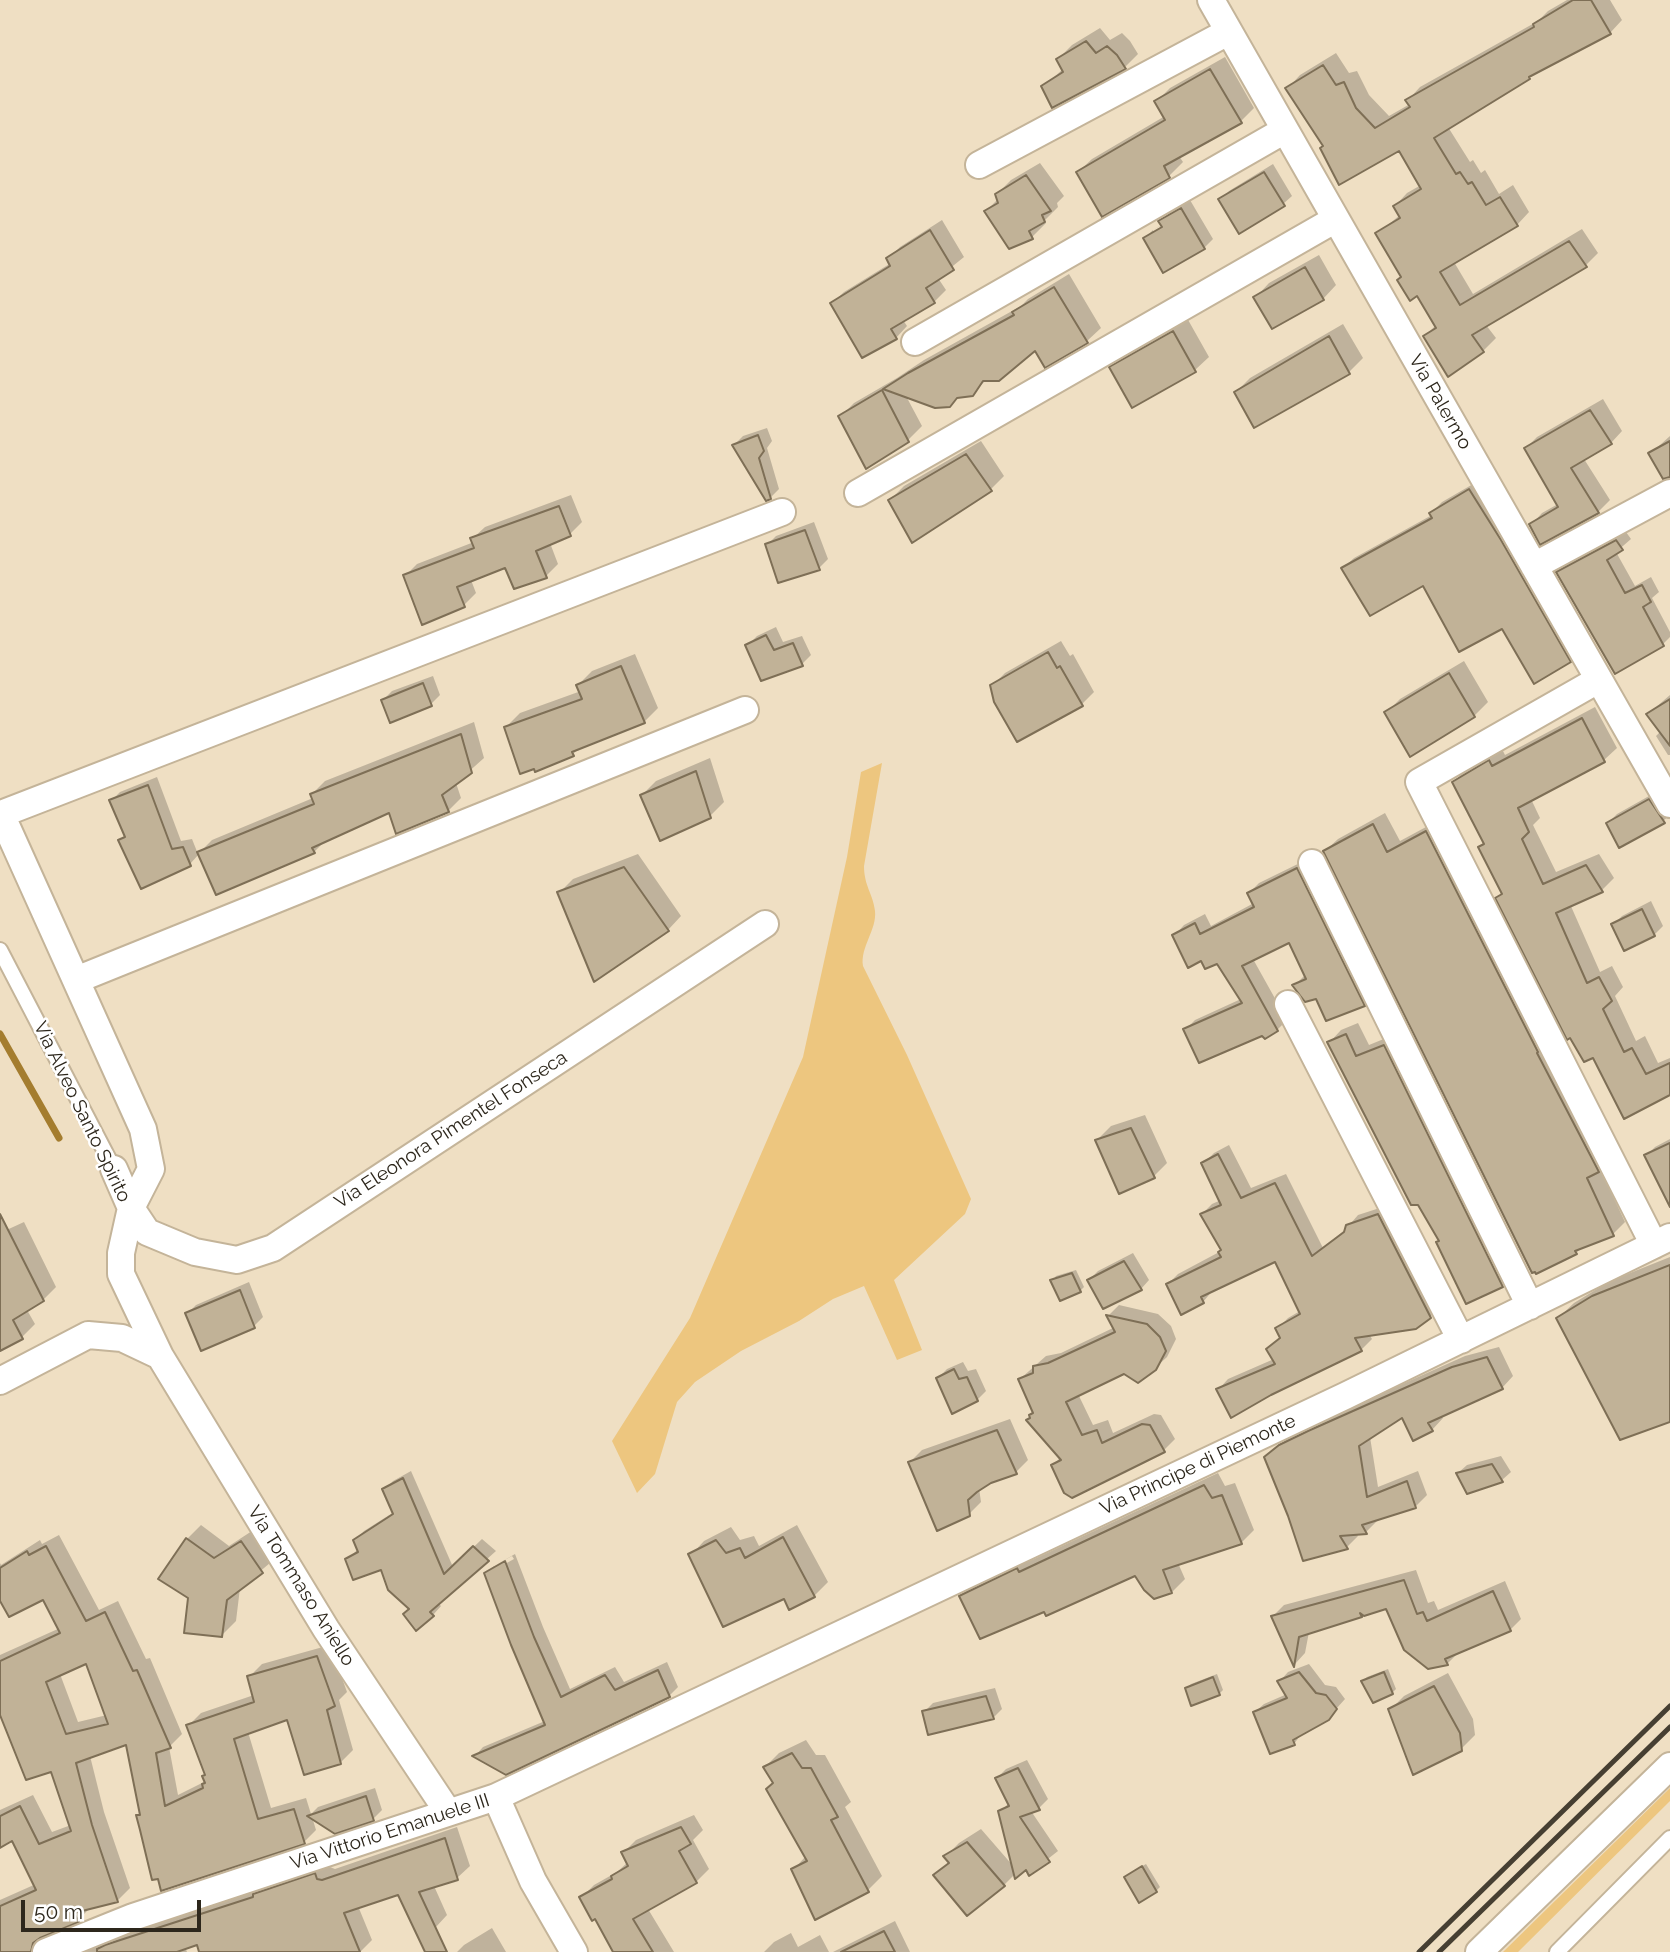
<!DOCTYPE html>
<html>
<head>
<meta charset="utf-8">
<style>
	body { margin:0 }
	#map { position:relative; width:1670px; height:1952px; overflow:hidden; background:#efdfc3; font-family:Raleway,sans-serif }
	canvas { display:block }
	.scale { position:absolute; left:21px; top:1900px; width:180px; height:32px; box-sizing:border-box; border:4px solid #2d271c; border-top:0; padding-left:9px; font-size:21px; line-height:24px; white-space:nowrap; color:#2d271c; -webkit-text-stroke:5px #fff; paint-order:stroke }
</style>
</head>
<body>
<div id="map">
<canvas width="1670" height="1952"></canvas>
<div class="scale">50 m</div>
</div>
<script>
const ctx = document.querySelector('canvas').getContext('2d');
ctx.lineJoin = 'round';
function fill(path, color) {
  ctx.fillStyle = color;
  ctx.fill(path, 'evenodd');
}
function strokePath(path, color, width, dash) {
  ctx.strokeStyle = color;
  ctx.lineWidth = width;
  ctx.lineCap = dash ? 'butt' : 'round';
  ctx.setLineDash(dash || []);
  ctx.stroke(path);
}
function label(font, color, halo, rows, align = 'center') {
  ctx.font = font + ' Raleway,sans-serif';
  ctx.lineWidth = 5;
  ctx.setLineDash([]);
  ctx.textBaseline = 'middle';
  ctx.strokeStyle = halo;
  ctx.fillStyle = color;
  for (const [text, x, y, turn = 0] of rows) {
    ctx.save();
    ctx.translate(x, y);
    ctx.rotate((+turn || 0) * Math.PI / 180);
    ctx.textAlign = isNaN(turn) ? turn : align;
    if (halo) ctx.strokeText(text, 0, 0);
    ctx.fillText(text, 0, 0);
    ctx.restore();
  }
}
fill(new Path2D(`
	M882,763L864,866C864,886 873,894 875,911C877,930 860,947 863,966L907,1055L971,1199L965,1214L894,1280L922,1350L897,1360L864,1286L833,1299L799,1321L741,1351L695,1382L677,1402L655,1474L637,1493L612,1441L690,1318L803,1057L847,857L861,772Z
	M1670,1788V1801L1518,1952H1503Z`), '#edc67f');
fill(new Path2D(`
	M1567,0H1610L1622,20L1610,33L1534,73L1448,127L1470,162L1473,160L1481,173L1485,170L1499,194L1513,185L1529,212L1517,225L1454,262L1473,294L1582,229L1598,253L1586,265L1486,325L1496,338L1483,351L1448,375L1425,336L1436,325L1418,294L1403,277L1377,234L1400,215L1395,206L1407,193L1421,185L1399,149L1325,145L1288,88L1300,75L1336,53L1349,73L1357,71L1369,95L1389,116L1410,104L1408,100L1420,87L1538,21L1548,11Z
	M1100,28L1110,40L1122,33L1130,41L1138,54L1125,67L1043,87L1063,69L1058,59L1072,45Z
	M1225,57L1254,108L1241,121L1179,156L1183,162L1169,176L1078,172L1092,159L1165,116L1157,101L1170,88Z
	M1040,163L1064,196L1057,203L1058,207L1044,221L1046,223L1032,237L986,211L998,199L997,194L1011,180Z
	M1273,164L1292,196L1283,204L1221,200L1229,191Z
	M1190,200L1213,239L1204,248L1145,238L1153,230V234L1170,224L1168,221L1153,230L1162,225L1161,221L1170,212Z
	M942,220L964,257L938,278L946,290L934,302L903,320L907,326L896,338L832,303L844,292L891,263L888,259L900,247Z
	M1319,255L1336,285L1323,299L1256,297L1269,283Z
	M1069,274L1101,328L1087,341L1046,365L1036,348L987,379L972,394L906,396L922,426L908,440L840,417L854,403L897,378L924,360L1021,306L1028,299Z
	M1187,318L1209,357L1195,370L1111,368L1125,354Z
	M1343,324L1363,358L1349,372L1255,426L1236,392L1250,378Z
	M1603,399L1622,431L1611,443L1584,459L1610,500L1598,512L1541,542L1531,525L1542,513L1558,504L1526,448L1537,437Z
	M767,428L772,441L767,448L779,489L770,498L734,445L743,436Z
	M1670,436V476L1650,454Z
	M981,441L1004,476L990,490L890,500L904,486Z
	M1480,480L1580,650L1570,660L1503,627L1424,584L1343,568L1354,558L1432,515L1431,513L1442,502Z
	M571,495L582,522L570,534L550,543L558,564L546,576L506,566L471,580L476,593L464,605L405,576L417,564L474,542L472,539L485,527Z
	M814,522L828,559L819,568L767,545L776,536Z
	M1626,532L1631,539L1616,552L1635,586L1651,577L1659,592L1652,598L1670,632V637L1663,644L1558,572L1567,564Z
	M776,627L783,642L802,636L811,655L802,664L748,645L757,636Z
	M1061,641L1070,656L1073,654L1094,692L1082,704L992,686L1005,673Z
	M635,654L658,708L644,722L580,747L573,754L506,727L520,713L581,691L578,685L592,671Z
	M1464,661L1488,702L1474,716L1411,754L1386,713L1400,699Z
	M433,676L440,695L431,704L391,721L383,700L392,691Z
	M1670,695V755H1668L1656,736L1661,731L1648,714Z
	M1595,707L1617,748L1604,760L1531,799L1540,818L1533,825L1556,872L1599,854L1614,878L1602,890L1570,904L1600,972L1612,966L1623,987L1615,996L1636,1041L1645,1036L1658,1063L1670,1058V1093L1594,1055L1497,898L1503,892L1480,847L1485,842L1454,782L1466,769L1502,749L1505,755Z
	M474,722L484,758L456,783L461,798L448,811H390L326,840L314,852L199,854L190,864L120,840L126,835L111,801L120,792L157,777L181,841L192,839L198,854L212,840L313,798L312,794L325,781Z
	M710,758L724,802L710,816L642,795L656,781Z
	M1658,791L1670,815L1663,821L1608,823L1617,814Z
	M1385,813L1400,841L1439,820L1610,1158L1600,1168L1625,1222L1613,1234L1582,1247L1576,1253L1325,851L1338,839Z
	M638,854L681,916L668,930L559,893L573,879Z
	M1308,859L1374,995L1364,1005L1317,997L1295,985L1306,974L1290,940L1253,959L1287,1020L1277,1030L1263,1034L1185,1030L1195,1020L1241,999L1218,962L1202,958L1174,936L1184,925L1205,914L1211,926L1254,903L1249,893L1259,883Z
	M1651,901L1663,926L1654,935L1613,925L1622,916Z
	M1358,1023L1369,1045L1396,1034L1514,1273L1502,1285L1441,1240L1329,1043L1341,1030Z
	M1145,1115L1167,1163L1154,1176L1097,1140L1111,1126Z
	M1670,1139V1188L1646,1156L1655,1147Z
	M1229,1145L1251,1188L1286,1174L1323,1248L1346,1229L1358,1215L1389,1205L1441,1306L1430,1317L1369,1334L1372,1339L1361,1350L1271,1393L1218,1390L1228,1379L1274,1359L1281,1337L1278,1328L1288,1318L1300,1311L1276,1260L1213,1290L1203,1302L1168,1284L1178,1274L1223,1250L1202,1214L1212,1204L1221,1200L1203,1164L1214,1153Z
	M24,1222L56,1287L43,1300L27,1310L35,1324L22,1337L0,1349V1233Z
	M1133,1253L1149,1280L1141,1289L1089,1280L1098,1271Z
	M1670,1257V1420L1558,1318L1574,1303L1610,1281Z
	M1076,1270L1084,1287L1080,1291L1053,1280L1056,1276Z
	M249,1282L263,1317L254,1326L187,1314L196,1305Z
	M1119,1305L1158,1314L1171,1326L1176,1339L1167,1357L1155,1368L1124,1372L1079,1396L1093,1425L1108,1420L1113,1433L1154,1414L1161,1415L1175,1439L1164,1450L1053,1465L1061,1457L1028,1420L1034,1412L1020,1379L1046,1356L1061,1353L1115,1327L1108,1316Z
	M1499,1347L1513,1376L1502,1388L1441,1415L1443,1418L1432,1430L1402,1416L1370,1437L1378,1487L1418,1471L1427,1495L1415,1507L1376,1519L1377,1521L1366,1532L1356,1533L1358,1536L1347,1547L1290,1515L1266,1458L1293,1433L1465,1356Z
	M963,1362L968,1371L976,1369L986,1391L977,1400L938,1378L947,1369Z
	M1010,1419L1028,1460L1016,1472L990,1481L979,1488L981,1502L969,1514L910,1462L922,1450Z
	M1501,1456L1511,1472L1502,1480L1468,1492L1458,1473L1467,1465Z
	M411,1471L453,1567L482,1539L496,1551L438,1603L441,1606L433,1615L411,1608L382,1568L347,1560L358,1549L355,1540L364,1531L394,1512L384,1490L393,1481Z
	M1218,1473L1225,1486L1235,1483L1254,1530L1241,1543L1178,1563L1185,1579L1172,1592L1136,1574L1045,1610L961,1596L974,1583L1030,1556L1032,1560Z
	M201,1525L229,1546L255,1529L276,1558L240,1588L236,1621L222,1635L190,1597L187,1539Z
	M797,1525L828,1582L814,1596L790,1608L785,1597L691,1555L704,1541L731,1527L740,1540L754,1536L759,1546Z
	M59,1535L99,1610L118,1601L146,1659L150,1658L182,1734L169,1747L178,1795L206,1781L207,1774L188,1726L201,1713L254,1695L249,1677L262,1664L330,1645L347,1692L339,1700L353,1750L341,1762L305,1773L288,1718L248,1732L271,1808L306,1798L311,1814L318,1807L375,1788L382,1810L373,1819L312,1817L316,1830L304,1842L138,1816L141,1813L127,1743L90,1756L104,1812L130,1888L117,1901L91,1907L78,1920L42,1937L43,1944L49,1952H0V1900L36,1884L13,1839L0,1846V1810L33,1795L52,1832L71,1825L52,1770L0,1710V1655L60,1628L44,1597L0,1603V1563L1,1565L40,1540L42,1544ZM87,1661L107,1715L78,1722L60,1674Z
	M515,1554L543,1627L570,1689L615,1667L624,1682L667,1662L678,1687L669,1696L475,1756L483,1747L545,1721L486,1574L494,1566V1570L514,1559L512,1556L494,1566Z
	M1416,1570L1428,1603L1434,1601L1438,1610L1505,1581L1521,1619L1510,1630L1458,1653L1447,1664L1387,1607L1309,1632L1305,1653L1295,1664L1273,1616L1284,1605Z
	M1309,1664L1325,1685L1336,1687L1345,1699L1328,1718L1302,1733L1294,1744L1255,1712L1264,1704L1287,1694L1280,1681L1288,1672Z
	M1388,1669L1396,1689L1392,1693L1363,1681L1367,1677Z
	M1448,1673L1473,1719L1475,1735L1461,1749L1390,1710L1404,1696Z
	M1217,1674L1223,1690L1219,1694L1187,1688L1191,1684Z
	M995,1688L1002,1709L994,1717L930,1733L924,1712L933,1703Z
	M806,1740L816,1755H825L851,1802L845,1807L882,1876L868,1890L816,1918L793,1870L806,1856L775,1782L765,1767L779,1753Z
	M1027,1760L1048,1799L1039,1808L1031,1811L1058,1851L1030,1873L1026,1868L1016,1873L1004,1885L935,1875L950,1861L946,1856L959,1843L981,1829L1014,1867L1000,1812L1009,1803L997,1778L1006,1769Z
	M694,1815L703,1830L693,1840L709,1869L696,1882L648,1909L674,1952H615L596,1917L581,1898L594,1885L617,1872L628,1862L623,1853L636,1840Z
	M457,1827L470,1866L457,1878L434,1886L447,1915L435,1928L399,1893L358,1906L372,1940L360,1952H266L256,1928L185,1947L187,1952H73L328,1862L330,1867L335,1869Z
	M1146,1864L1160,1887L1156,1891L1130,1873Z
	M895,1921L910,1952H833Z
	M492,1928L506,1952H457L464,1945Z
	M791,1933L798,1947L820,1935L829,1952H764L774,1942Z`), '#0003');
strokePath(new Path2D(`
	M0,1034L59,1138`), '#a47d2f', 7);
const building = new Path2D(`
	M1573,0H1591L1611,34L1529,77L1530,79L1434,138L1456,174L1460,172L1468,184L1472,182L1486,205L1500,197L1518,226L1440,272L1460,305L1569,241L1587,267L1472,335L1484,352L1448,377L1423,336L1436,328L1417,296L1410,301L1397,280L1401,277L1375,233L1400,218L1393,206L1421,189L1399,151L1339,185L1320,148L1323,146L1285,88L1323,65L1336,85L1344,82L1356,108L1375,128L1410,107L1405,100L1534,27L1533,24Z
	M1086,41L1096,53L1107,46L1117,55L1126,69L1052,108L1041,86L1063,72L1056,59Z
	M1210,69L1242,123L1164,166L1170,178L1102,217L1076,172L1165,120L1154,101Z
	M1264,172L1285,206L1239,234L1218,199Z
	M1026,175L1051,211L1042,215L1045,222L1029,231L1033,239L1009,249L984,211L998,203L995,194Z
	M1181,208L1205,249L1163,273L1143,238L1162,227L1158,221Z
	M930,230L954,270L926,288L935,303L891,329L897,339L862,358L830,303L890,266L886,258Z
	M1305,267L1324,300L1272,329L1253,297Z
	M1054,287L1088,343L1045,368L1035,351L999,381H983L973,396L957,398L950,407L935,408L883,389L908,373L1014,315L1012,312Z
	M1173,331L1196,372L1132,408L1109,367Z
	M1329,336L1350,374L1254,428L1234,392Z
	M882,390L909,442L866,469L838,416Z
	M1590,410L1612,444L1571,468L1599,513L1540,545L1529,524L1558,507L1524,448Z
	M758,435L764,451L759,458L771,499L766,501L732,445Z
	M1670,441V477L1663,479L1648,453Z
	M966,454L992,491L912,543L888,500Z
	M1469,489L1501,540L1571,662L1534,684L1502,629L1459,652L1423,586L1370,616L1341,568L1432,518L1429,513Z
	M559,506L571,536L536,551L547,578L514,589L505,568L457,587L465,607L422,625L403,575L474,548L470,538Z
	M805,530L820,570L778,583L765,544Z
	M1616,540L1623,550L1607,560L1625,593L1642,585L1651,602L1643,607L1664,646L1615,674L1556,572Z
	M766,635L774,650L793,643L803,666L761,681L745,645Z
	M1048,652L1057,668L1060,666L1083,706L1017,742L994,702L990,685Z
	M621,666L645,723L572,752L574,756L535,772L534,769L520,774L504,727L582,699L576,685Z
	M1449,673L1475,717L1410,757L1384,712Z
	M423,683L432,706L390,723L381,700Z
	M1670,699V746L1646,714Z
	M1582,718L1605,762L1518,808L1529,832L1522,839L1543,884L1586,865L1603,892L1556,913L1587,983L1599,977L1612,1001L1603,1009L1624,1052L1632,1048L1646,1074L1670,1063V1095L1624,1119L1593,1058L1584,1062L1570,1038L1567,1040L1495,898L1502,894L1478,847L1484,844L1452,782L1489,760L1492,766Z
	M461,734L472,773L442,795L449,812L396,834L389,813L312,848L315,853L216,895L197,852L314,804L310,794Z
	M696,771L711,818L660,841L640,795Z
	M148,785L172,849L183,847L191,866L141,889L118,840L125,837L109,800Z
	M1649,799L1665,823L1619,848L1606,823Z
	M1373,824L1387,852L1426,831L1538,1052L1537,1053L1599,1172L1587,1178L1614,1236L1575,1251L1577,1254L1536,1274L1535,1272L1532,1273L1323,851Z
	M624,867L669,931L594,982L557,892Z
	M1297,868L1365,1006L1326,1021L1316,999L1305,1002L1292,985L1306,979L1289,943L1242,966L1278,1031L1265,1039L1262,1036L1199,1063L1183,1029L1242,1003L1217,964L1205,969L1201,961L1188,968L1172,935L1195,923L1200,934L1254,907L1247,893Z
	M1642,909L1655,936L1624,951L1611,924Z
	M1346,1034L1356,1056L1384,1045L1503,1287L1466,1304L1436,1242L1439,1241L1418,1205H1411L1327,1042Z
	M1131,1128L1155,1178L1119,1194L1095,1140Z
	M1670,1143V1207L1644,1155Z
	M1218,1154L1241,1198L1275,1183L1312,1256L1344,1232L1346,1225L1378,1214L1431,1318L1416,1329L1355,1338L1362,1351L1271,1395L1231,1418L1216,1389L1275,1364L1266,1349L1280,1338L1275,1328L1300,1314L1275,1262L1201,1297L1204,1303L1181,1315L1166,1284L1221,1257L1218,1252L1221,1250L1200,1214L1221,1205L1201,1163Z
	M0,1214L44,1301L13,1320L23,1339L0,1351Z
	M1124,1261L1142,1290L1103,1309L1087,1280Z
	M1670,1265V1422L1620,1440L1556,1318L1592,1296Z
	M1072,1273L1081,1292L1060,1301L1050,1280Z
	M240,1290L255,1328L201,1351L185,1313Z
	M1106,1315L1147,1324L1160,1337L1166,1351L1156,1370L1138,1383L1124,1374L1066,1402L1082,1435L1097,1430L1102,1443L1142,1424L1150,1425L1165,1452L1072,1498L1064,1493L1051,1465L1061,1460L1026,1420L1030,1418L1029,1415L1033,1413L1018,1379L1033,1373V1366L1048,1363L1115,1332Z
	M1487,1357L1503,1389L1428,1423L1433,1431L1413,1441L1402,1418L1359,1446L1367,1497L1407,1481L1416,1508L1362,1525L1367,1534L1340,1536L1348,1549L1303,1561L1288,1516L1264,1457L1279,1445L1308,1431L1452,1367Z
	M954,1369L959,1379L967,1377L978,1401L952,1414L936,1378Z
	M997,1430L1017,1474L991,1483L977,1492L968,1500L970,1516L937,1531L908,1462Z
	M1492,1464L1503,1482L1467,1494L1456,1473Z
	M403,1478L444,1574L473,1546L489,1561L430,1612L434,1616L416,1631L403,1614L409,1609L388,1590L381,1570L353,1580L345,1559L358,1552L353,1540L393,1514L382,1489Z
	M1204,1485L1212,1498L1222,1495L1242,1544L1163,1570L1172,1593L1154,1599L1144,1590L1135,1576L1046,1616L1044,1612L980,1639L959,1596L1017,1568L1019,1572Z
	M783,1537L815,1597L789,1610L784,1599L723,1627L688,1554L716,1540L726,1553L740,1548L745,1558Z
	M186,1538L214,1558L241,1541L263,1573L227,1600L222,1637L184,1633L188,1598L158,1579Z
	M46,1546L86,1621L105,1612L133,1671L137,1670L171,1748L156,1753L165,1806L203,1788L202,1784L205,1783L202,1776L205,1775L186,1725L254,1702L247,1676L317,1656L335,1706L327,1710L341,1764L304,1775L287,1720L234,1739L258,1819L294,1809L305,1844L161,1891L158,1879L152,1880L140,1830L136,1815H140L126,1745L76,1763L92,1825L118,1902L74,1913L79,1922L40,1938L33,1943L31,1952H0V1906L36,1890L12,1841L0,1848V1816L20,1806L39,1844L71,1831L51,1772L26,1780L0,1715V1661L60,1633L43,1600L9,1617L0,1601V1568L27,1551L29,1555ZM86,1664L108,1724L66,1734L46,1682Z
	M505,1561L534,1637L561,1697L605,1675L615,1690L658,1670L670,1697L506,1775L472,1756L545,1725L511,1645L484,1573Z
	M1404,1580L1417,1614L1423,1612L1427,1621L1493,1591L1511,1631L1445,1659L1448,1665L1428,1669L1404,1650L1386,1609L1364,1616L1360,1613L1362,1617L1299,1637L1294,1667L1271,1616Z
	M1299,1672L1316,1693L1326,1695L1337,1709L1329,1720L1293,1740L1295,1745L1270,1754L1253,1712L1287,1698L1277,1681Z
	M1384,1672L1393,1694L1373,1703L1361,1681Z
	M1213,1677L1220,1695L1191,1706L1185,1688Z
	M1434,1686L1460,1733L1462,1751L1413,1775L1388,1709Z
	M986,1696L994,1719L928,1735L922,1711Z
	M792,1753L802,1768H811L838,1817L831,1820L869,1892L815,1920L791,1869L807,1861L766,1789L773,1783L763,1767Z
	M1018,1768L1040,1810L1020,1817L1050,1862L1029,1876L1026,1870L1015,1879L998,1811L1009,1806L995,1778Z
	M366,1796L374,1821L335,1834L307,1816Z
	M681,1827L691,1844L679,1851L697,1883L633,1919L653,1952H613L595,1919L592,1921L579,1897L612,1879L611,1876L628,1866L621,1852Z
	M445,1838L458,1880L419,1892L447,1952H425L398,1895L344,1913L360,1952H199L197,1945L177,1952H97V1949L105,1945L253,1897V1894L315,1873L317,1879L322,1880Z
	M967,1842L1005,1886L967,1916L933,1875L949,1863L943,1856Z
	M1142,1866L1157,1892L1139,1903L1124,1877Z
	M884,1931L895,1952H841Z`);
fill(building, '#c1b297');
strokePath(building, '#7e6f56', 2);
const lane = new Path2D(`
	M0,950L114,1169
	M1557,1952L1670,1838`);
const street = new Path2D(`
	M1211,0L1670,804
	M979,165L1228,32
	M915,342L1285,130
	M858,493L1336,219
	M1534,566L1670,493
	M1598,680L1419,782L1654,1245
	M1312,863L1530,1306
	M76,980L745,710
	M1288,1004L1461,1340
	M114,1169L131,1208L147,1232L195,1252L237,1260L273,1248L765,924
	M0,1381L88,1335L122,1338L160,1356
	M496,1797L533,1881L574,1952
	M448,1812L326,1629L160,1356L121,1274V1253L131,1208L151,1169L143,1129L1,814L782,512
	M46,1952L133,1917L496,1797L1345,1396L1670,1237
	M1479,1952L1670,1766`);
strokePath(lane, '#c4b499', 18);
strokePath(street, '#c4b499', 30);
strokePath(lane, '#fff', 14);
strokePath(street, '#fff', 26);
strokePath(new Path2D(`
	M1419,1952L1670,1706
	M1439,1952L1670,1727`), '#463f32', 5);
label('19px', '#2d271c', '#fff', [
	["Via Palermo",1440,402,60],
	["Via Alveo Santo Spirito",82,1112,64],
	["Via Eleonora Pimentel Fonseca",451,1130,-33],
	["Via Principe di Piemonte",1198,1465,-25],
	["Via Tommaso Aniello",301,1586,58],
	["Via Vittorio Emanuele III",390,1832,-18]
]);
</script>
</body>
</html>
